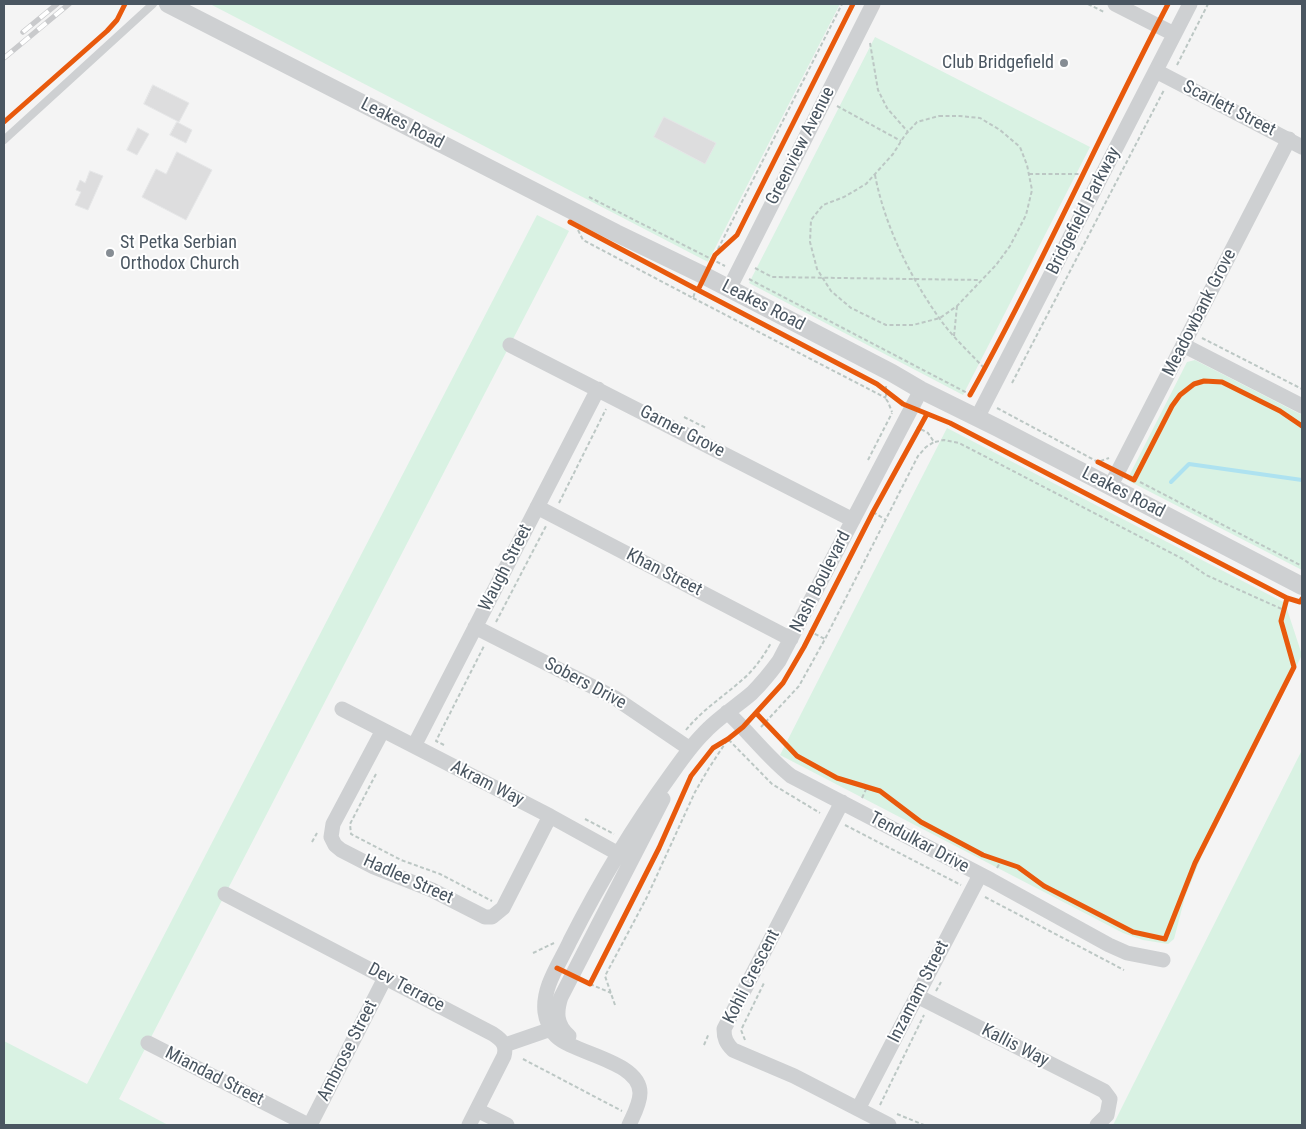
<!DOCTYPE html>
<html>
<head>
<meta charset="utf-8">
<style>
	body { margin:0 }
	#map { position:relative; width:1306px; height:1129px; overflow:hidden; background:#f4f4f4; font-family:"Roboto Condensed",sans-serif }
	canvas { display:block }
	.frame { position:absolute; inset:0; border:5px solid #4a5661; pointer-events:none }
</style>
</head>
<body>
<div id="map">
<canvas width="1306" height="1129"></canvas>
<div class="frame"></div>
</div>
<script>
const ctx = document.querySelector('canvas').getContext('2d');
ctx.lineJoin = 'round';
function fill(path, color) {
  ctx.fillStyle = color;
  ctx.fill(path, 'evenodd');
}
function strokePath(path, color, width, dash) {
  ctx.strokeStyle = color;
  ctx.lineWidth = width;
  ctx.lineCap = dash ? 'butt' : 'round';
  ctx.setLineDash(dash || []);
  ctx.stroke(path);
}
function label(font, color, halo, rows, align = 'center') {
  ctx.font = font + ' "Roboto Condensed",sans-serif';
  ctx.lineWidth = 4;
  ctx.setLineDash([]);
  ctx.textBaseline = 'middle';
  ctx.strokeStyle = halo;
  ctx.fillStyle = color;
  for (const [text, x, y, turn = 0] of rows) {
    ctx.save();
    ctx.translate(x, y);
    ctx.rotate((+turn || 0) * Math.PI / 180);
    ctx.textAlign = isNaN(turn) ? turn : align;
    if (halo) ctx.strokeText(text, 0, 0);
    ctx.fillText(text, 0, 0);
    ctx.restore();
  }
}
fill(new Path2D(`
	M210,4H840L708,262Z
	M875,37L1090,147L963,395L749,283Z
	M537,215L569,231L119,1099L168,1125H4V1041L87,1084Z
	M1195,360L1302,415V570L1127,480L1187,362Z
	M947,428L1285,603L1302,655L1202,855L1185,897L1174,939L1168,944L1143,940L1123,933L780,755Z
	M1302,750V1125H1113L1131,1089Z`), '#d9f2e3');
strokePath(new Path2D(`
	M1171,482L1189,464L1302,480`), '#aee2f0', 4);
const building = new Path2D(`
	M153,85L189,103L179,122L144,104Z
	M664,117L716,143L705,164L654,137Z
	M177,122L192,130L186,143L170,135Z
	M138,128L149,134L137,155L127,150Z
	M177,152L212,170L186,220L142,197L156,169L166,174Z
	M90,171L103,176L88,210L75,205L81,192L76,190L80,180L85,183Z`);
fill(building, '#ddddde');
strokePath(building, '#e5e6e7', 1);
strokePath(new Path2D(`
	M1088,4L1104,12
	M870,43L878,90L887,108L908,132
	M1177,65L1208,4
	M837,106L901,141
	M939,116H960L980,118L1000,130L1020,147L1027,165L1032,190L1026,215L1010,246L996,265L957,306L940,318L913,325H886L851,308L831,291L817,269L810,242L811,220L823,205L844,197L866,184L893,154L905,135L917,122Z
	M1029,174H1084
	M875,175C885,228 913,283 945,326C957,341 971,354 984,368
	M589,197L725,266
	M578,230L583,240L693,298L696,289
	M715,255L842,4
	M755,268L772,277L980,280
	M749,279L973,396
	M693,298L886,398
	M954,336L957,306
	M1202,338L1302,389
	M1012,383L1164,90
	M886,386V399L888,402L892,412
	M997,408L1098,462L1109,458
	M684,417L706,428
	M935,442L944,440L959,443L1183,559L1206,575L1284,610
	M868,460L892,413
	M1140,482L1302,566
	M559,503L606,409
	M873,512L886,520
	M496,622L546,526
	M809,631L825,639
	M761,727L799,686L825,639L918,456L926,447L934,442L928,433L917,427
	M686,730C702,710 723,697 742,680C754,670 763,657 771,643
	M444,745L436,741L484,646
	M376,774L350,824L351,834L401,860L440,874L492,901
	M862,798L867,787
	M585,819L614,834
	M845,825L961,885
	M312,842L317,833
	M997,868L1001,861
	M985,897L1124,970
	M533,953L554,943
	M590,984L611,993
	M936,991L941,982
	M615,1005L605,976L647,897L695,792L709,768L728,739L772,784L820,813
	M745,1040L741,1030L764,983
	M704,1045L709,1033
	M523,1059L622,1111
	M880,1105L924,1015
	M897,1114L924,1125
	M646,1125V1124`), '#bcc7c4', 2, [4, 2.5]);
strokePath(new Path2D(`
	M4,140L153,4`), '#ced0d2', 8);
strokePath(new Path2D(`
	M1115,4L1174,34
	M1156,71L1302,147
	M729,289L873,4
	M510,345L853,520
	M1183,345L1302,406
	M977,418L1190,4
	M1110,487L1289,139
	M537,507L791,639
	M475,627L615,698L690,749
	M342,709L550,816L626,858
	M727,712C749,732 767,757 791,776L991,880L1109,945L1127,953L1163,960
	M383,730L333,824L331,837L335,845L341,850L374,867L432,890L485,917H492L503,908L550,816
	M414,746L598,389
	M842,802L724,1029C724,1038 726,1043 733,1050L794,1076L889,1125
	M225,894L493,1034C502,1040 507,1045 504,1056L469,1125
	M917,996L1104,1091L1110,1099L1107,1115L1097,1125
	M569,1036C556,1025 556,1012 561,997L663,799
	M148,1043L308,1125
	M505,1045L560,1026
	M858,1109L980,875
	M477,1110L507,1125
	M310,1125L385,978
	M629,1125C633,1116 640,1104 640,1093C640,1061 574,1054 556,1036C550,1030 546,1020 545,1012C542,987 560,963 570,941C599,884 632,828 670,776C680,762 690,747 703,734C717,718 736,707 752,693C762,683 771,672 779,661L921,390`), '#ced0d2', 15);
strokePath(new Path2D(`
	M168,4L616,233L705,276L892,373L921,390L998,428L1302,586`), '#ced0d2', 18);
const rail = new Path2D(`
	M23,32L57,4
	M4,58L69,4`);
strokePath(rail, '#c9cacc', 5.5);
strokePath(rail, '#fff', 4, [11]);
strokePath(new Path2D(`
	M853,4L737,235L715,255L698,290L877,384L903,404L950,423L1287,598
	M4,122L107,31L117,20L125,4
	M570,222L698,290
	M970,395C1041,267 1101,133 1168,4
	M1098,462L1134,480L1172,406L1180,395L1194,384L1204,381L1222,382L1280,411L1302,426
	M756,713L797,756L837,778L880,791L921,822L983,855L1018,867L1044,886L1133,932L1165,939L1195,863L1294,667L1281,621L1287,598L1300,602L1302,599
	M557,968L590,984L659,848L691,776L713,748L728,739L743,727L783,683L804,647L873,512L927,414`), '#e8590c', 5);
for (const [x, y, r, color] of [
	[1064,63,5,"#868d94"],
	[110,253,5,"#868d94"]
]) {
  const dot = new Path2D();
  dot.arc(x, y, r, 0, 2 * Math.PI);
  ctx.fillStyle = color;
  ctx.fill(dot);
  strokePath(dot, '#fff', 2);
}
label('18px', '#4a5661', '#fff', [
	["Club Bridgefield",1054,63],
	["St Petka Serbian",120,243,"left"],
	["Orthodox Church",120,264,"left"]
], 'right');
label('18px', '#4a5661', '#fff', [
	["Scarlett Street",1229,109,27],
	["Leakes Road",402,124,27],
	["Greenview Avenue",801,146,-63],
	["Bridgefield Parkway",1084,211,-63],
	["Leakes Road",763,306,27],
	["Meadowbank Grove",1200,313,-63],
	["Garner Grove",682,432,27],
	["Leakes Road",1123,493,27],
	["Waugh Street",506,568,-63],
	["Khan Street",664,573,27],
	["Nash Boulevard",821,582,-63],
	["Sobers Drive",585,684,28],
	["Akram Way",487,784,27],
	["Tendulkar Drive",919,843,28],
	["Hadlee Street",408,880,24],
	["Kohli Crescent",752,977,-63],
	["Dev Terrace",406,988,28],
	["Inzamam Street",919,992,-63],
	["Kallis Way",1015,1046,27],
	["Ambrose Street",348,1051,-63],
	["Miandad Street",214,1077,27]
]);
</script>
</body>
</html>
